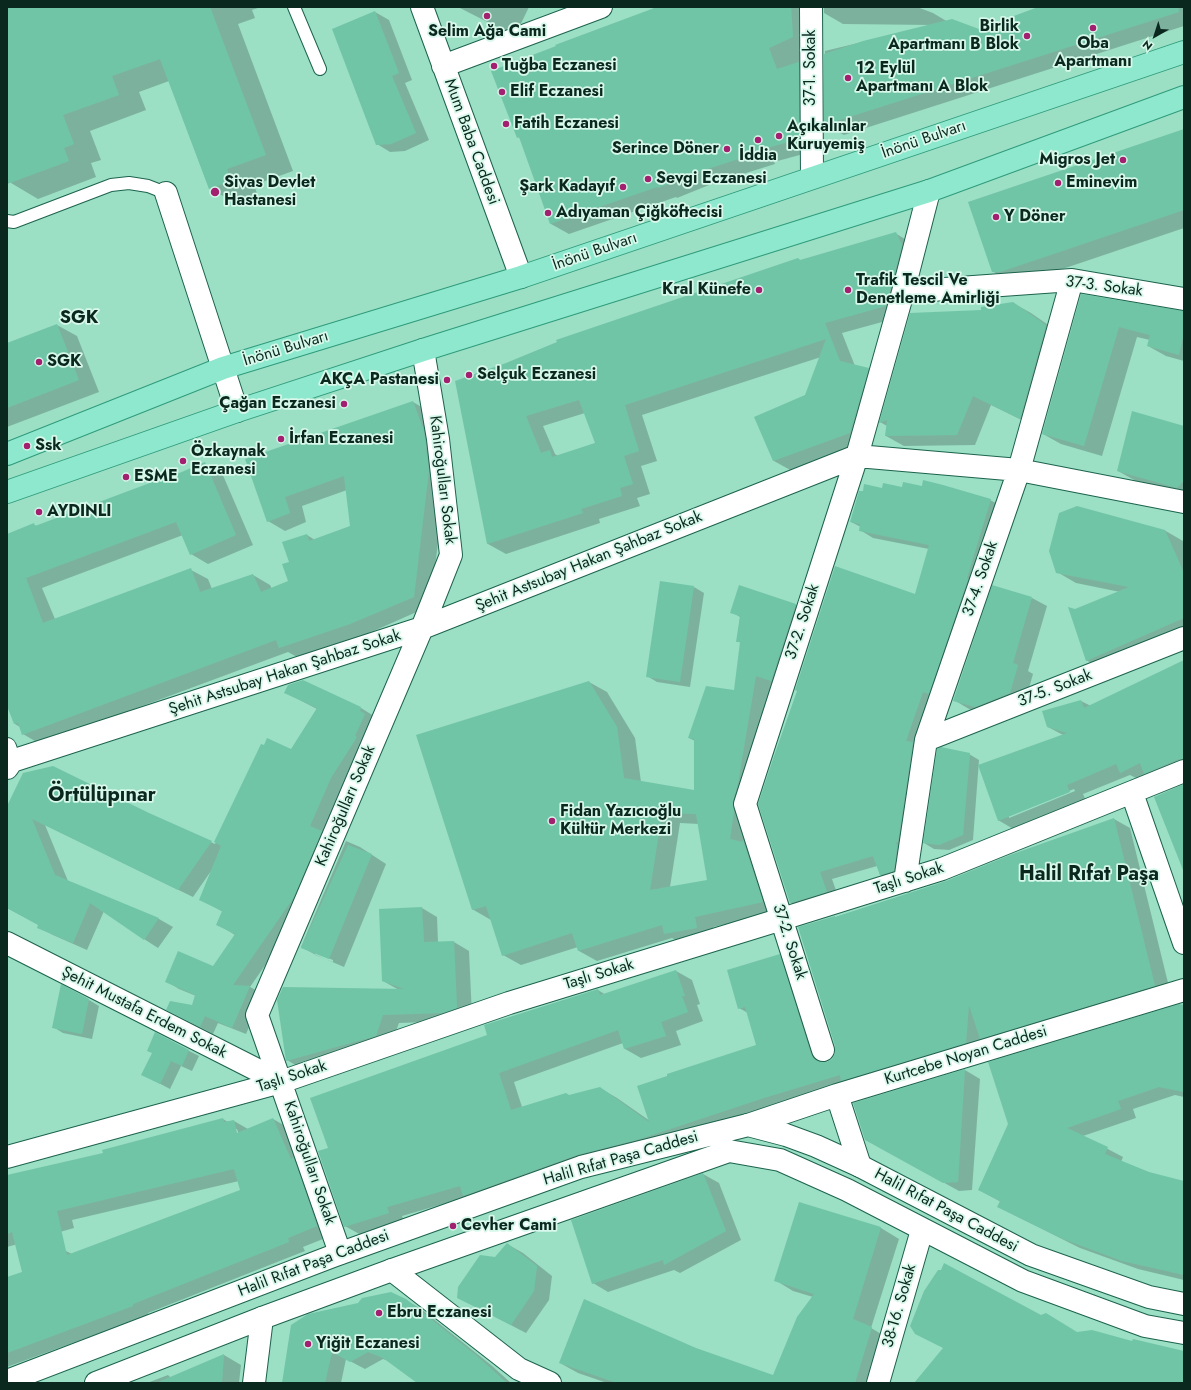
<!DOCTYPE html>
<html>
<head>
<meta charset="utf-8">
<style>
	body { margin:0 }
	#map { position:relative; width:1191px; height:1390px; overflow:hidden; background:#9bdfc5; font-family:Jost,sans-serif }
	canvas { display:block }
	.frame { position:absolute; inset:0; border:8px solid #0b281f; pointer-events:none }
	.north { position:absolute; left:1135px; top:16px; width:40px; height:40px; -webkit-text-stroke:3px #d7f8ea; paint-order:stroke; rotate:219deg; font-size:11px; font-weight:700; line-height:16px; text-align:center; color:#0b281f }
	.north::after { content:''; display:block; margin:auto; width:14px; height:18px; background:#0b281f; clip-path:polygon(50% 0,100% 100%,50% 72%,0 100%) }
</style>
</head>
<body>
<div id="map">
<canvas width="1191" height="1390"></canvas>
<div class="frame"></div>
<div class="north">N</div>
</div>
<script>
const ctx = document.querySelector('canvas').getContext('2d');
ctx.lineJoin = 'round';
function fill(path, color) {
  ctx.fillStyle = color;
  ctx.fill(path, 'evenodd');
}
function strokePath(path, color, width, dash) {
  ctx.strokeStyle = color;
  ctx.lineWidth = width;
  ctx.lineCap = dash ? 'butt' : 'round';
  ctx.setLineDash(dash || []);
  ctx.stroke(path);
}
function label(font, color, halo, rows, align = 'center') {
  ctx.font = font + ' Jost,sans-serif';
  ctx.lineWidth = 3.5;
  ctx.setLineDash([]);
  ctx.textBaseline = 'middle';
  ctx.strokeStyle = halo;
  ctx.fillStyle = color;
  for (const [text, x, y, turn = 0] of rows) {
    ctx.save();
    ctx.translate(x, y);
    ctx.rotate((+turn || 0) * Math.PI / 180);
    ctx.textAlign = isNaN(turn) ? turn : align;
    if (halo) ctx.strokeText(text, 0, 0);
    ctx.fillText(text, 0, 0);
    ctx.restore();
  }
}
fill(new Path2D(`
	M7,7H261L252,10L255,18L238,24L293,171L254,185L258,196L237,204L209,188L169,81L139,92L146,110L90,131L101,160L91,163L96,177L38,199L11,183L10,180L7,178Z
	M458,7H529L515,36Z
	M655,7H823L818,12V150L774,162L775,164L714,183L677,198L676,197L569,234L551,224L521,139L518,137Z
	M824,7H917L933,13L948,22L976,32L1041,7H1184V26L844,135L825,124V51L932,25L843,24L824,13Z
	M375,12L389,20L412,80L405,83L429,140L405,151L390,152L377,144Z
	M1184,130V228L1021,283H1013L992,271Z
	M895,233L913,244L904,316L842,333L855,366L868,369L886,379L868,443L792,471L774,461L755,417L806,396L821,357L642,415L657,461L641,466L650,494L637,498L640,506L599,519L600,523L506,554L488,544L456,382L798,259L802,261ZM585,413L596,443L558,456L555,454L543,426Z
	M1082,295L1184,312V361L1166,356L1148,346L1150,340L1137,337L1102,456L1061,444L1043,434Z
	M1013,303L1031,313L1064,336L1038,428L991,405L975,445L904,446L886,436L887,426L880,422L982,311Z
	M57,325L77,336L99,392L7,427V344Z
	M413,402L430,412L446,480L430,606L367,634L297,657L288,652L40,744L23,734L20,727L15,724L7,703V535L34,525L37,526L155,482L158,484L205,464L222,473L253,545L208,564L191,554L183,535L42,588L55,619L191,570L208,579L212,589L253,575L270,585L272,589L290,582V563L307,535L315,540L351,527L347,490L302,506L306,522L285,531L268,521L247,460Z
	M1184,427V494L1136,481L1118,471Z
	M903,488L990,500L1003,507L893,882L880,875L877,866L832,879L839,899L804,910L791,903L915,595L929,549L873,538L860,530L861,527L851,522L882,489Z
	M1164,530L1183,541L1184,544V636L1105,671L1086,660L1075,610L1120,592L1076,583L1057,572Z
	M740,586L796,605L814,615L751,811L780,912L713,927L715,938L683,944L672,938L597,961L579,951L578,947L521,965L503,955L491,920L472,909L589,682L607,692L635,738L641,782L695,791V741L689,738L735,692L741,643L737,641L740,617L731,612ZM680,823L699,824L708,881L670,887Z
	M694,587L704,593L690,687L657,682L647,676Z
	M1032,598L1047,606L1028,671L1033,674L1025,702L991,715L969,709L954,700Z
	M1184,661V758L1144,778H1136L1130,775L1083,794L1086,801L1015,830L998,820L1063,735L1048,727L1044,712L1081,701L1091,706ZM1074,789L1075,791L1009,818V815Z
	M303,681L361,708L374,716L282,941L250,987L263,994L246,1034L218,1023L213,1034L181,1017L193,1006L196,996L179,989L166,981L214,967L235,935L217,924L223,912L200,899L211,871L193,897L45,825L68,881L159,919L173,927L158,948L144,939L104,911L87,950L53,935L38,927L39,925L7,908V809L149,814L215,844L261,745L291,750L317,709L286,693Z
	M969,754L979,760L973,840L949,850L934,849L924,843Z
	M1114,819L1130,828L1171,995L997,1047L983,1039L982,1052L467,1197L402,1216L404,1222L361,1235L345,1226L329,1149L489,1036L598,990L606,995L676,971L692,980L700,1004L697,1005L703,1021L676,1031L681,1045L641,1058L625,1049L623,1043L514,1082L522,1107L600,1088L617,1098L650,1121L757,1046L748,1013L739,1008L779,956L795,965L827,1063L833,1059L836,1053L835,917H836L946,882Z
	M346,841L360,847L386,864L344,967L316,955L301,947ZM315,953L333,960V962L315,955Z
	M422,908L437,917L438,942H454L469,951L472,1016L459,1021L399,1023L391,1044L302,1069L287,1060L399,990L383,981Z
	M89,1000L99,1006L92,1039L63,1033L53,1027Z
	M1184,1006V1097L1175,1095L1133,1109L1136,1118L1083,1136L1123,1157L1121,1162L1149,1173L1184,1182V1280L1138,1269L1080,1248L1014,1215L999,1206L1001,1202L979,1190Z
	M156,1034L199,1056L192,1071L181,1066L170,1089L153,1080Z
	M965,1070L980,1079L972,1190L959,1191L881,1148Z
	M223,1119L228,1122L234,1121L248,1129L273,1119L289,1128L333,1235L303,1247L305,1251L148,1313L149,1315L7,1367V1279L23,1273L66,1251L72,1254L242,1191L239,1181L72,1220L74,1228L7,1247V1176L104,1154ZM235,1129H237L240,1137L238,1138Z
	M703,1174L719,1183L741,1240L680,1273L674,1270L608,1292L593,1283Z
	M800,1203L881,1228L899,1239L871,1328L890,1339L876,1383H607L578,1373L560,1363L696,1349L773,1376L813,1297L793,1291L775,1280Z
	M507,1244L523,1253L552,1276L549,1300L526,1333L474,1306L496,1258Z
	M406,1300L421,1309L491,1365L511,1383H418L391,1362L383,1359L365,1369L346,1359L341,1383H289V1381Z
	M224,1355L241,1365L239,1383H147L168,1375L171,1378Z`), '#0003');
fill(new Path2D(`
	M7,7H210L266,155L227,169L231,181L209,189L160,59L112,76L119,95L63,115L74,144L64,148L69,161L7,184Z
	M657,7H791L793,37L769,48L777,69L799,62V139L756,151L757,153L695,173L658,188L657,187L550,224L519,137L517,138L491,71L556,46L555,45Z
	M1038,7H1178L1179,12L824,125V54L863,41L952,19L979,29Z
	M375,11L399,73L392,76L416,133L391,144L376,145L332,29Z
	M1184,129V210L1000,272H992L968,202Z
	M896,232L902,245L886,306L825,323L840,361L869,368L850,433L773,461L754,417L805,395L826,339L625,405L639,451L624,456L633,484L620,488L622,496L581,509L583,513L487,544L455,381L506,363L557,342L556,340L798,258L800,260ZM579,400L595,443L552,457L550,450L541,453L526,416Z
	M1081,294L1184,311V333L1179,355L1147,346L1150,335L1119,327L1084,446L1042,434Z
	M1013,302L1046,325L1020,419L973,396L957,435L885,436L887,420L879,423L910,313L981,310V307Z
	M57,324L79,380L7,408V343Z
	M413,401L424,431L429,470L414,597L350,624L279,648L276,640L22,735L18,723L14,724L7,706V534L34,523L35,526L155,481L156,483L205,462L236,535L190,555L176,522L26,578L43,623L191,568L200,592L253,574L261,592L288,581L282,564L289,562L282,542L307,534L309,541L350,526L344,476L285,497L290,513L267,522L245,459Z
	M1132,411L1184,426V481L1177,488L1117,471Z
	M923,480L943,485L991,499L967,578L968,579L929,694L923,692L906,741L913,742L898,842H896L897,847L894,871L880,875L873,856L820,872L827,892L790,903L758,804L774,756L797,691L795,690L835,566L915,594L929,545L859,531L860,524L850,522L859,491H863L864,484L882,488L883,483L902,487L903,482L922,486Z
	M1077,506L1165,530L1184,573V618L1086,661L1068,607L1075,609L1129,587L1056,573L1049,551L1059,513Z
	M660,581L694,586L680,682L646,677Z
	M739,585L796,604L771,681L756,676L738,783L733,801L734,811L730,839L742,842L743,840L763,902L695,917L697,928L664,934L662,925L578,951L572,933L502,956L486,906L472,910L416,735L589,681L617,727L624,778L694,790V739L688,738L706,686L734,690L740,642H736L740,616L730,613ZM662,813L696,814L707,880L650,890Z
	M992,585L1032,597L1013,663L1018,665L1010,693L975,707L953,701Z
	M1184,660V759H1179L1144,774L1140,763L1120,773L1116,764L1067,785L1070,792L998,821L978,765L1067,733L1047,727L1042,711L1081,700L1084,708Z
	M303,680L361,707L360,711L365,714L355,736L357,737L331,778L310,826L322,831L294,897L233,985L250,986L232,1028L205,1016L200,1027L166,1010L170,1001L192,1005L195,995L165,982L178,951L213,966L235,934L216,925L222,911L199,900L221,846L214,842L261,744L264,745L267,738L291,749L317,708L284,693L288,685Z
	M941,747L970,753L963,835L939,845L923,843L937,749Z
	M53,766L149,813L212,841L178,890L32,819L55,875L159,918L144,940L90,903L73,943L37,928L38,925L7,908V806L23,773Z
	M1184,784V870H1183L1154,797Z
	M1114,818L1155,986L980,1039L969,1005L966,1043L841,1081L840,1075L764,1098L640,1139L577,1155L463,1196L460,1186L387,1207L389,1213L344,1227L318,1151L328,1148L310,1098L487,1035L484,1025L598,989L600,995L676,970L685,996H682L688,1012L661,1022L666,1036L624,1049L618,1030L499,1073L511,1110L566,1093L569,1095L600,1087L649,1122L637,1086L667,1076V1074L756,1045L745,1007L738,1009L727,970L780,954L811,1054L814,1059L820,1062H827L832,1059L835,1053V1046L798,927L835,916V917L946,881L1010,855Z
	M348,845L372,854L329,959L301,948Z
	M422,907L424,942L454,941L457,1008L443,1013L383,1015L376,1036L286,1061L277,1000L283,987L404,989L382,981L379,909Z
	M61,984L89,999L82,1034L52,1028Z
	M1179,1004L1184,1005V1092L1159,1087L1118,1101L1121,1109L1067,1128L1108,1147L1105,1154L1149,1172L1184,1181V1275L1122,1261L1063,1239L997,1207L1000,1201L978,1190L1008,1124L988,1062Z
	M155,1032L189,1050L182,1066L171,1061L160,1084L141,1075L152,1053L147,1051Z
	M965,1069L958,1182L943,1183L865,1140L853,1103Z
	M223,1118L224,1122L234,1120L237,1133L273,1118L291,1159L294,1158L317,1226L288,1238L289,1242L133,1304V1306L7,1353V1277L22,1272L12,1232L7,1234V1175L103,1153L102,1150ZM234,1169L240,1190L67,1255L57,1211Z
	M703,1173L726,1231L664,1265L663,1260L592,1284L571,1220Z
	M799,1202L881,1227L853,1319L872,1327L855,1383H617L559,1363L584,1299L696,1348L773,1375L797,1317L814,1294L774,1281Z
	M507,1243L537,1266L534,1291L511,1325L457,1298L458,1287L480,1255L495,1257Z
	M944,1263L1041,1315L1046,1313L1077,1332L1092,1330L1132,1341L1133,1339L1184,1351V1383H914L943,1348L915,1334L910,1326L924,1291L938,1270H941Z
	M391,1292L406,1299L477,1356L507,1383H417L383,1358L368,1352L350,1362L332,1352L325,1383H282L291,1325L308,1314L358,1303L362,1298Z
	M224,1354L222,1383H156Z`), '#71c5a7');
const service = new Path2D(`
	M294,7L320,69
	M7,221L14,222L111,185L129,183L148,186L166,193`);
const pedestrian = new Path2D(`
	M7,747L12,761`);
const minor = new Path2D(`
	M422,7L521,277
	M811,7L812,177
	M443,66L601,7
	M166,193L237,411
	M903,292L1072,280L1184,299
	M926,740L1184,638
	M7,768L12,761L422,628L857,456L1019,470L1184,502
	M1132,793L1184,943
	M905,881L926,740L1019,470L1072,280
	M7,943L281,1082
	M823,1050L745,804L857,456L903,292L929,191
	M837,1095L860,1166
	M748,1125L837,1095L1184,990
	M7,1157L281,1082L509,1003L782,919L942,869L1184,771
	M340,1253L257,1015L422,628L451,555L438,439L423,350
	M392,1270L519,1369L550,1383
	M254,1383L262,1318
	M878,1383L922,1230`);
const secondary = new Path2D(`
	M7,1381L333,1256L581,1167L748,1125L786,1135L816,1146L860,1166L1031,1255L1149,1297L1184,1304
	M96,1383L262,1318L392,1270L729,1151L780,1160L847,1190L1023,1281L1145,1326L1184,1333`);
const primary = new Path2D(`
	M7,454L223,368L521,277L1184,52
	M7,492L237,411L423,350L929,191L1184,97`);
strokePath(service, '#1c634d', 14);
strokePath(pedestrian, '#1c634d', 20);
strokePath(minor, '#1c634d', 24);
strokePath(secondary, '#1c634d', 24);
strokePath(primary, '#2f9b7b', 24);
strokePath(service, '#fff', 12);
strokePath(pedestrian, '#fff', 18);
strokePath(minor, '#fff', 22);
strokePath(secondary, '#fff', 22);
strokePath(primary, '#8ee8cd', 22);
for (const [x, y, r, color] of [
	[487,16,4,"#a2206f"],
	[1093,28,4,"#a2206f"],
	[1027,36,4,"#a2206f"],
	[494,66,4,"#a2206f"],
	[848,78,4,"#a2206f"],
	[502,92,4,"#a2206f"],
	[506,124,4,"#a2206f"],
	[779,136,4,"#a2206f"],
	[758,140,4,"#a2206f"],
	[727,149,4,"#a2206f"],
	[1123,160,4,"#a2206f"],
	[648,179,4,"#a2206f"],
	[1058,183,4,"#a2206f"],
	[623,187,4,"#a2206f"],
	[215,192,5,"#a2206f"],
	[548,213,4,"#a2206f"],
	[996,217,4,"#a2206f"],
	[759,290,4,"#a2206f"],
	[848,290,4,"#a2206f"],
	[39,362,4,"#a2206f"],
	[469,375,4,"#a2206f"],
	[447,380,4,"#a2206f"],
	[344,404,4,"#a2206f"],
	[281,439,4,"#a2206f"],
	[27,446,4,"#a2206f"],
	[183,461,4,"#a2206f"],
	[126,477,4,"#a2206f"],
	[39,512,4,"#a2206f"],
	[552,821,4,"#a2206f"],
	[453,1226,4,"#a2206f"],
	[379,1313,4,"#a2206f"],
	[308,1344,4,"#a2206f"]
]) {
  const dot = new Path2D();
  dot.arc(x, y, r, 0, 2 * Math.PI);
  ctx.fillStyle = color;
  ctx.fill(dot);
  strokePath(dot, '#d7f8ea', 1.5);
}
label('bold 16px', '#0b281f', '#d7f8ea', [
	["Birlik",1019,27,"right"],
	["Apartmanı B Blok",1019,45,"right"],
	["Selim Ağa Cami",487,32,"center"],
	["Oba",1093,44,"center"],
	["Apartmanı",1093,62,"center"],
	["Tuğba Eczanesi",502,66],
	["12 Eylül",856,69],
	["Apartmanı A Blok",856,87],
	["Elif Eczanesi",510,92],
	["Fatih Eczanesi",514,124],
	["Açıkalınlar",787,127],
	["Kuruyemiş",787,145],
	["Serince Döner",719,149,"right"],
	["İddia",758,156,"center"],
	["Migros Jet",1115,160,"right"],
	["Sevgi Eczanesi",656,179],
	["Sivas Devlet",224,183],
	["Hastanesi",224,201],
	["Eminevim",1066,183],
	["Şark Kadayıf",615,187,"right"],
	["Adıyaman Çiğköftecisi",556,213],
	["Y Döner",1004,217],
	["Trafik Tescil Ve",856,281],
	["Denetleme Amirliği",856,299],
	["Kral Künefe",751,290,"right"],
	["SGK",47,362],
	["Selçuk Eczanesi",477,375],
	["AKÇA Pastanesi",439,380,"right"],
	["Çağan Eczanesi",336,404,"right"],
	["İrfan Eczanesi",289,439],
	["Ssk",35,446],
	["Özkaynak",191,452],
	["Eczanesi",191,470],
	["ESME",134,477],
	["AYDINLI",47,512],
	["Fidan Yazıcıoğlu",560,812],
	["Kültür Merkezi",560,830],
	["Cevher Cami",461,1226],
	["Ebru Eczanesi",387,1313],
	["Yiğit Eczanesi",316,1344]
], 'left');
label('16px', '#0b281f', '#d7f8ea', [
	["37-1. Sokak",811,68,-90],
	["İnönü Bulvarı",924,140,-19],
	["Mum Baba Caddesi",471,142,70],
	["İnönü Bulvarı",595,252,-19],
	["37-3. Sokak",1104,287,7],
	["İnönü Bulvarı",286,349,-17],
	["Kahiroğulları Sokak",442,480,83],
	["Şehit Astsubay Hakan Şahbaz Sokak",589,562,-22],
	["37-4. Sokak",981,579,-71],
	["37-2. Sokak",803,622,-72],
	["Şehit Astsubay Hakan Şahbaz Sokak",285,673,-18],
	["37-5. Sokak",1055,689,-21],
	["Kahiroğulları Sokak",346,806,-67],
	["Taşlı Sokak",909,879,-18],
	["37-2. Sokak",789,942,72],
	["Taşlı Sokak",599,975,-17],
	["Şehit Mustafa Erdem Sokak",144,1013,27],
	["Kurtcebe Noyan Caddesi",966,1056,-17],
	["Taşlı Sokak",292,1077,-18],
	["Halil Rıfat Paşa Caddesi",621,1159,-16],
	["Kahiroğulları Sokak",309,1163,71],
	["Halil Rıfat Paşa Caddesi",946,1211,28],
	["Halil Rıfat Paşa Caddesi",314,1264,-21],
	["38-16. Sokak",900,1306,-74]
]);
label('bold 18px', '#0b281f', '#d7f8ea', [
	["SGK",79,319]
]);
label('bold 20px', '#0b281f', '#d7f8ea', [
	["Örtülüpınar",102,796],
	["Halil Rıfat Paşa",1089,875]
]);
</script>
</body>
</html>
